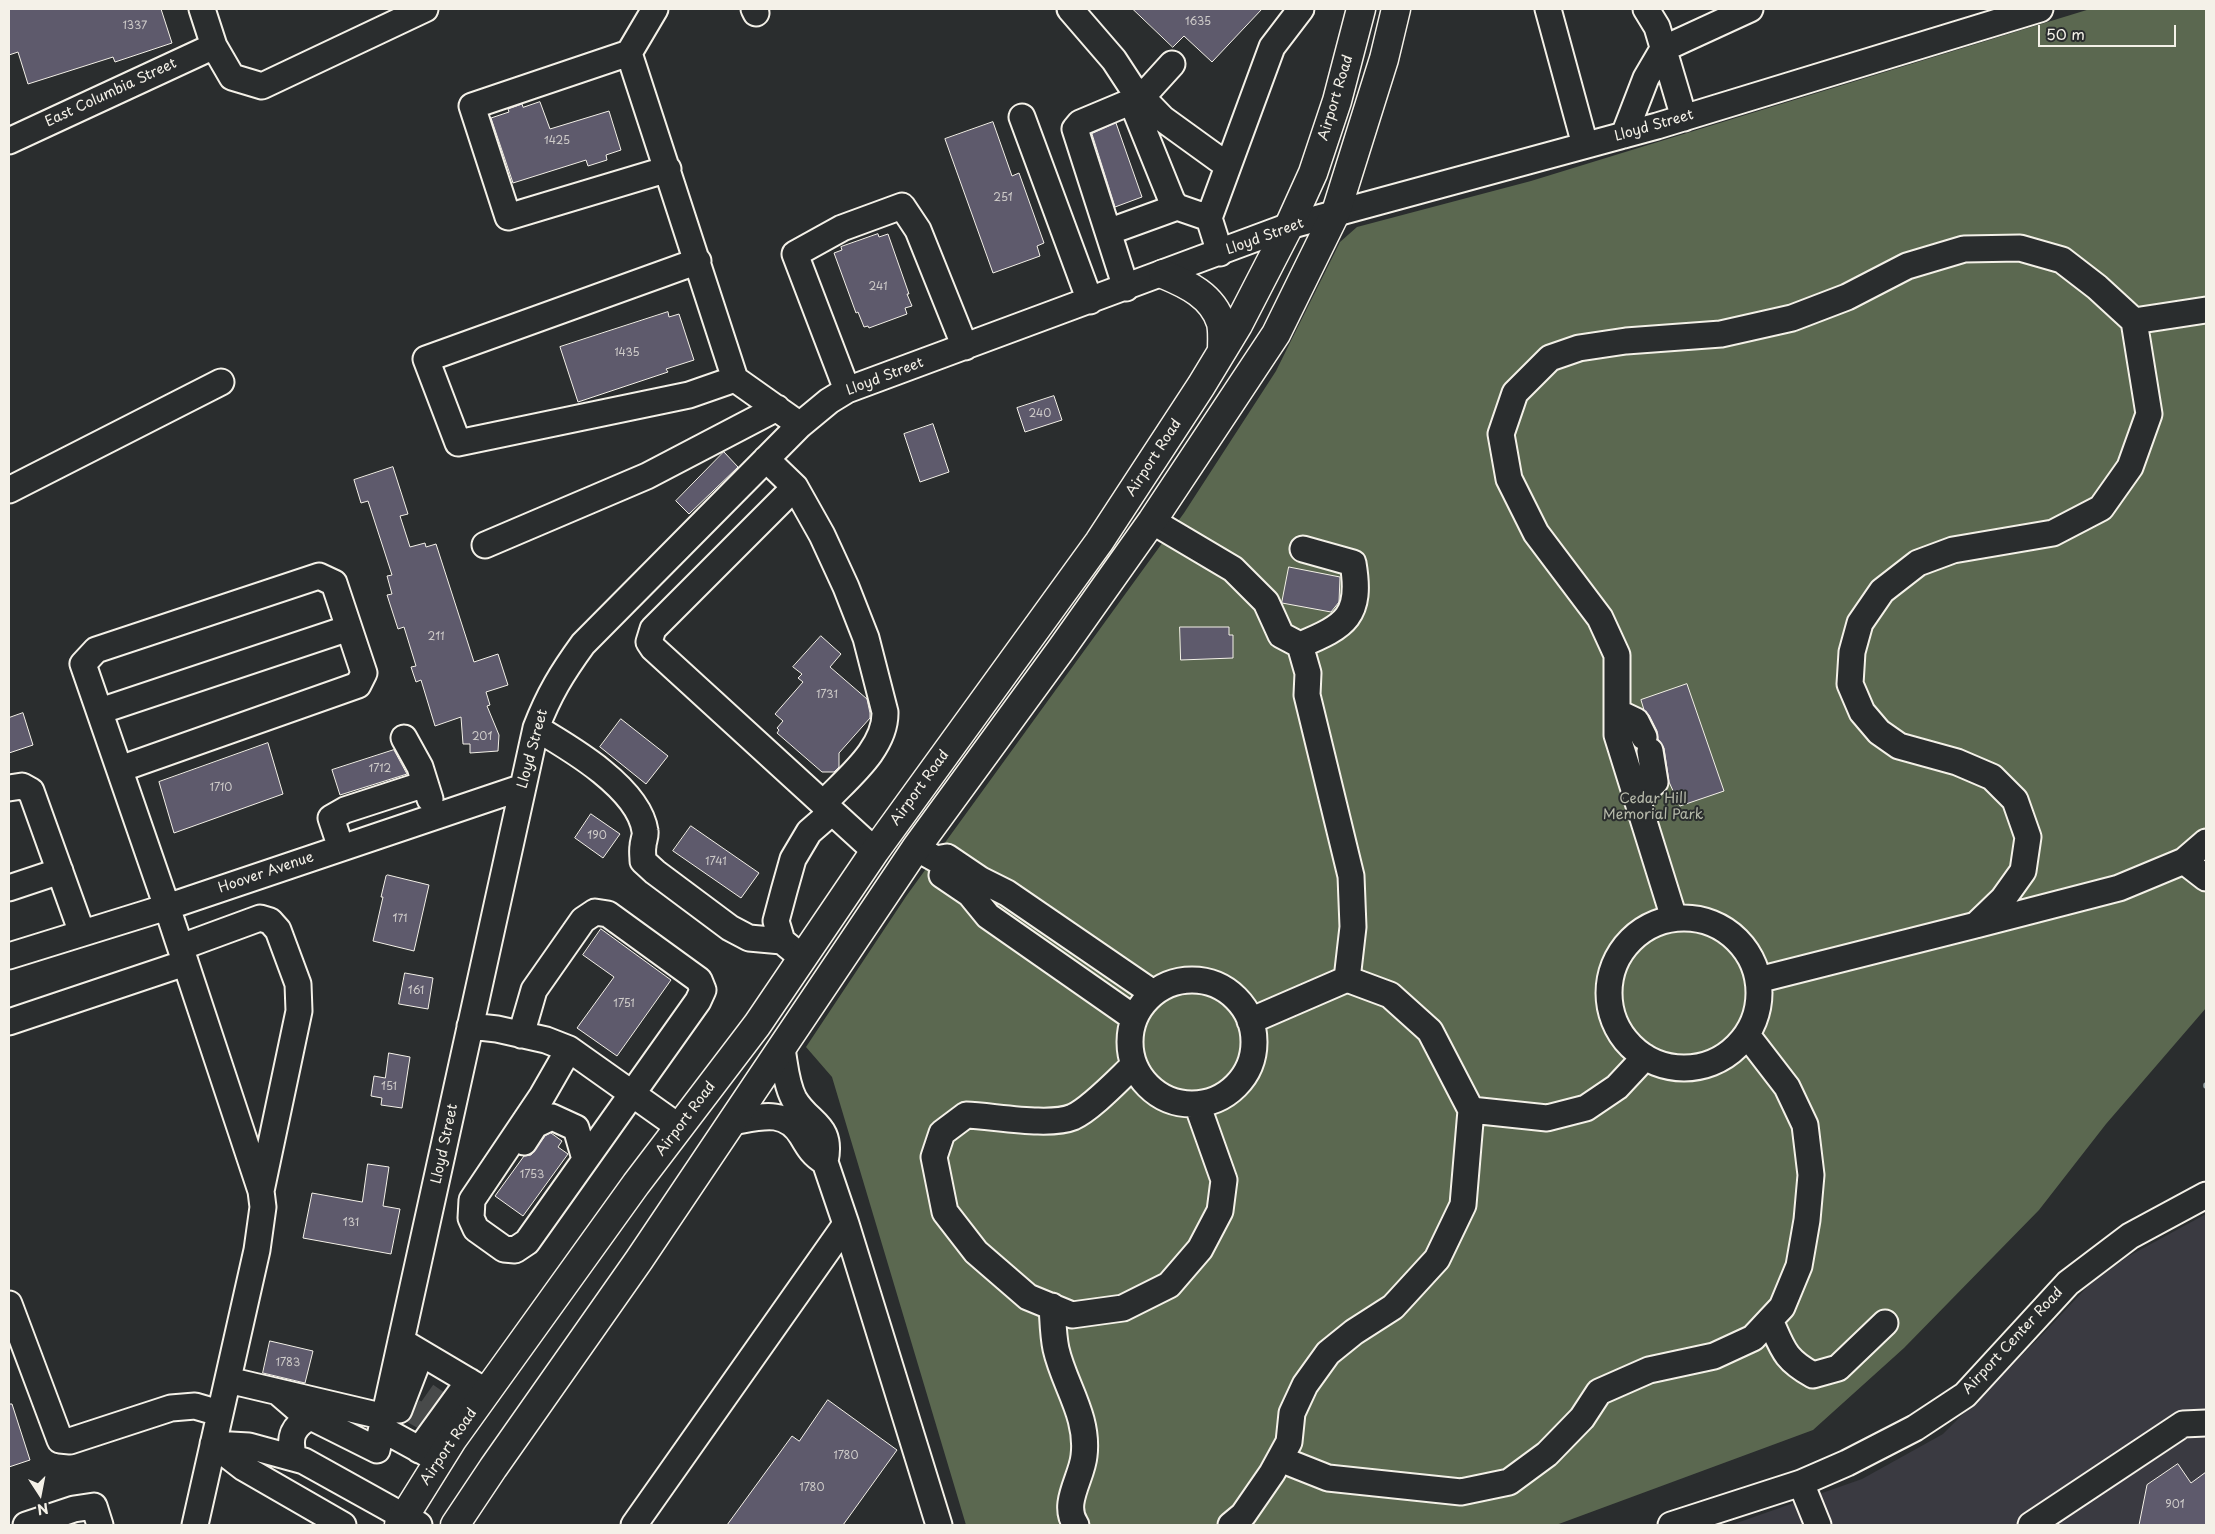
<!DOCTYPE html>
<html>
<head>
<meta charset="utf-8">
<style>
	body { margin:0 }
	#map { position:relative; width:2215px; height:1534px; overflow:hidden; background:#2a2d2e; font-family:"Playpen Sans",sans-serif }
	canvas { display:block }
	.frame { position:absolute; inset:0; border:10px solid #f4f1e8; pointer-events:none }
	.north { position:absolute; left:15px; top:1469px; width:50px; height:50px; -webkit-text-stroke:4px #2a2d2e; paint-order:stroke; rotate:169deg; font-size:14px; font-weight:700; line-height:20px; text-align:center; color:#f4f1e8 }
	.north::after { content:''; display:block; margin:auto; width:18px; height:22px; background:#f4f1e8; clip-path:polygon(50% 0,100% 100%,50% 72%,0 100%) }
	.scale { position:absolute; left:2038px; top:25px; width:138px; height:22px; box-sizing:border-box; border:2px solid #f4f1e8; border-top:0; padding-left:6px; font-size:15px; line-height:18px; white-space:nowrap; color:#f4f1e8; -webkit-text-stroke:4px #2a2d2e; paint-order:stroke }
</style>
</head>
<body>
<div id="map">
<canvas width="2215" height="1534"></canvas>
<div class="frame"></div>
<div class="north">N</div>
<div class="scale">50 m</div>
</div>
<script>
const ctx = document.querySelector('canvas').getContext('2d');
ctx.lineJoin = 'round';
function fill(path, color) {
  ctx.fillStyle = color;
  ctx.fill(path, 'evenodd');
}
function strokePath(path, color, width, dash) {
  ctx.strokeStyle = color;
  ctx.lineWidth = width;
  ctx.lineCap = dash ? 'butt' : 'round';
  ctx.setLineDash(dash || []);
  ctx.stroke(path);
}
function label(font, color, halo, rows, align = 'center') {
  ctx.font = font + ' "Playpen Sans",sans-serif';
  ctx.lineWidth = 4;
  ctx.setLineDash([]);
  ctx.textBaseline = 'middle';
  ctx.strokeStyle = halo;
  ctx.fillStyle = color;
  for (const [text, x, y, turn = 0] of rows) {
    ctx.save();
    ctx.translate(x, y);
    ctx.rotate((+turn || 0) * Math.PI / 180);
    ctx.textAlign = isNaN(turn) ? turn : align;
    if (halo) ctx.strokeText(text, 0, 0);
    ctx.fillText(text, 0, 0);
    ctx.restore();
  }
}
fill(new Path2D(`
	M2206,1214V1525H1731L1862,1479L1943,1434L2042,1335L2088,1286L2127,1257Z`), '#3a3a41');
fill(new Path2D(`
	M2090,9H2206V1008L2106,1124L2039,1210L1904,1348L1813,1430L1556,1525H966L832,1077L806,1047L907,895L1184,513L1276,371L1340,242L1357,227L1531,181Z`), '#5b6850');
strokePath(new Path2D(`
	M2206,1086V1085`), '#8f9ea0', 5.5);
const building = new Path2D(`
	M9,9H161L172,43L115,62L113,57L28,84L18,52L9,55Z
	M1133,9H1262L1212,62L1184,36L1173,47Z
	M540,102L550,129L609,111L621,150L606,155L607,160L588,166L586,160L513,183L491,118L509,112L508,109L522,104L523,107Z
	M993,122L1012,176L1019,173L1044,243L1037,246L1040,256L993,273L945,139Z
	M1116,123L1142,197L1115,207L1092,134Z
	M878,234L879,237L888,234L909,294H907L912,306L905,308L907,314L869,328L868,326L864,327L858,312L856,313L834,253L842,250L841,247Z
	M668,312L669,317L679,314L694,360L666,369L668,372L578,402L560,347Z
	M1054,396L1062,420L1025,432L1017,408Z
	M933,424L949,472L920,482L904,434Z
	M724,452L738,467L689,514L676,501Z
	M393,467L408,514L400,516L410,547L425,543L426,547L436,544L474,662L498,654L508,685L486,692L490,705L487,706L499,735L498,751L470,753V744H463L461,717L435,726L421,680L416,682L411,667L416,666L404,627L398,629L387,595L392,594L387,576L392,575L368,501L361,503L354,480Z
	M1289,567L1340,577L1339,602L1331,612L1282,603Z
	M1180,627H1229V635H1233V658L1181,660Z
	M821,636L841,654L830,667L867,699L870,713V718L839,753V767L834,772H822L777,733L779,730L777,728L783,721L775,714L803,682L798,678L802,674L793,667Z
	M1687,684L1724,791L1680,806L1669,782L1664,748L1658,739L1657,731L1649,715L1644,710L1641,700Z
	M23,713L33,745L9,753V718Z
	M621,719L668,756L646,784L600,747Z
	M268,743L283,794L174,833L159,782Z
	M394,750L407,774L340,795L332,770Z
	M591,814L620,834L603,858L575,838Z
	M691,826L759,873L741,898L673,851Z
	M388,875L429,885L414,951L373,941L383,897H381L386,876Z
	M601,929L671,980L617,1056L577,1028L614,977L583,955Z
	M405,973L433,978L428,1009L399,1004Z
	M389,1053L410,1057L402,1108L381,1105L382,1098L371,1096L374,1076L385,1078Z
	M551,1133L562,1141L558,1147L568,1154L523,1216L495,1196L524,1156L531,1155L545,1136Z
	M368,1164L389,1167L383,1206L400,1209L391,1254L303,1238L312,1193L362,1202Z
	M270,1341L313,1351L305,1383L263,1373Z
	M828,1400L897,1450L843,1525H727L792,1436L799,1441Z
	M9,1404H12L30,1460L9,1467Z
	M2178,1464L2191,1483L2206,1472V1525H2139L2147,1485Z`);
fill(building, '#5e5a6c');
strokePath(building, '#f4f1e8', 1);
strokePath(new Path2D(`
	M426,1395L443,1407
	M413,1411L432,1422`), '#484a4a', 25, [25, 12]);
const minor = new Path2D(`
	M202,9L214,46L232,77L262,86L425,9
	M754,9L756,13
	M1070,9L1114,60L1131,86L1163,119L1228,166
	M1548,9L1585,145
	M1646,9L1657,27L1684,118
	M629,53L655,9
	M1132,102L1172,201L1177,207L1209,218
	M1022,117L1090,301
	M1624,135L1646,78L1663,49L1750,9
	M9,141L214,46
	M668,169L508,217L472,106L629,53L735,379L800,425
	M1108,232L1177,207
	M1220,253L1209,218L1272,47L1301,9
	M698,261L426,359L458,443L689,395L735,379
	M1126,288L1075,129L1080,123L1142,97L1172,64
	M847,390L795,254L842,228L902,206L918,230L965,347
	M766,459L795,487L822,535L846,587L866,638L885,712C886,749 846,779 823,804
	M795,487L653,629L649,642L653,648L875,851
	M9,490L221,382
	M1152,521L1233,569L1266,602L1281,635L1300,645L1308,673L1307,695L1351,876L1353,927L1347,979
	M485,545L647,476L777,408
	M1300,645C1346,626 1362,616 1353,563L1303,549
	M100,711L349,628
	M1617,712L1636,721L1644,737
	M536,728C570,748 639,788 645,831C646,836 643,841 643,846C642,851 643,856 643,861L655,872L730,928L749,938L782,941
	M404,738L420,767L430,799
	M120,769L358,685L364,673L334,583L319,576L96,650L83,664L167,907L261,1191L263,1207L257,1250L195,1525
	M9,788L22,786L31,791L82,933
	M1637,798L1655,782L1650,751
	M341,848L331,818L345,810L425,784
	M916,848L936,859L947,857L981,880L1007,893L1153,993
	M2184,861L2206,878
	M942,875L970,894L988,916L1134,1018
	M9,888L60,871
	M1609 993a75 75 0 1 1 150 0a75 75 0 1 1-150 0Z
	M1674,918L1617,735V655L1600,618L1536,533L1509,479L1501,434L1515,393L1550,358L1579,348L1626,341L1721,334L1792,318L1847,297L1907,266L1964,249L2020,248L2062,260L2097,287L2134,321L2206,310
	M1976,925L2119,888L2184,861L2206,842
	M181,947L260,918L270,921L278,930L298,984L299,1011L261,1191
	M793,950L782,941L776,921L784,891L793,859L809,832L832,812
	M9,956L167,907L523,787
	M1130 1042a62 62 0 1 1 124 0a62 62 0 1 1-124 0Z
	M1758,980L1976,925L2003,899L2023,871L2028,837L2015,800L1992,777L1957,762L1899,746L1879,732L1862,712L1850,684L1852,652L1860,623L1882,591L1918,563L1953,550L2053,533L2101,508L2130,467L2149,414L2134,321
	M9,1022L185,963
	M470,1026L497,1029L546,1040L569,1049L679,1127
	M521,1035L534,990L583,920L595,912L608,914L699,980L703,990L698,1001L527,1242L515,1250L504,1249L476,1229L471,1218L472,1200L542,1096L569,1049
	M1134,1065C1119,1079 1091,1109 1073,1117C1049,1127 994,1116 966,1115L942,1133L934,1157L945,1212L976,1252L1028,1297L1072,1315L1123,1308L1169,1285L1200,1249L1220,1211L1224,1180L1197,1104
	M1471,1110L1547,1118L1586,1108L1617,1087L1645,1057
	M732,1122C760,1117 785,1108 802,1136C809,1148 813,1155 825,1162C833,1124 809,1125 794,1099C786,1084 785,1065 782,1049
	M524,1142L535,1125L552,1117L576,1128L585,1159
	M825,1162L846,1224L939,1525
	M9,1304L60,1440L70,1441L171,1408L195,1406L219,1413
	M1052,1306C1053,1320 1053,1335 1056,1349C1064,1385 1089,1416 1084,1456C1082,1478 1061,1504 1076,1525
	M1770,1320C1783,1349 1784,1359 1813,1375L1838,1368L1885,1323
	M401,1341L487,1392
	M228,1380L385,1417
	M279,1393L301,1412L377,1450L536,728C549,694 562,673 583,644L800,425L829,401L847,390L1289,226L1657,126L2040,9
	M399,1410L421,1353
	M382,1429L435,1458
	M213,1444L249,1446L304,1461L419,1525
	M213,1444L244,1468L343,1525
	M419,1450L469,1381
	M294,1458C288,1438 292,1426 311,1417
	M1280,1459L1328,1478L1461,1492L1509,1482L1547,1454L1582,1418L1599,1392L1649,1370L1714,1356L1753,1338L1782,1307L1799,1266L1807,1220L1811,1175L1805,1125L1787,1087L1747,1035
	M1801,1483L1818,1525
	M26,1525L74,1509L94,1506L100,1525
	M634,1525L846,1224
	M1231,1525L1243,1515L1272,1473L1289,1442L1292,1413L1305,1385L1328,1353L1354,1332L1393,1307L1437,1259L1463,1205L1471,1110L1430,1031L1390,995L1347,979L1250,1021
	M1671,1525L1801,1483L1847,1463L1915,1428L1965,1395L2068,1283L2130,1236L2206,1195
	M2031,1525L2183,1424L2206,1423`);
const major = new Path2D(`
	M1163,274C1187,284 1213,296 1221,323C1223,332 1222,342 1222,351
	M399,1525L452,1440L636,1184L757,1025L875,851L1099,542L1201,386L1238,325L1289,226L1313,173L1337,101L1361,9
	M455,1525L493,1468L639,1260L916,848L1062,648L1152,521L1276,334L1336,212L1384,59L1396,9`);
strokePath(minor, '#f4f1e8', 29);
strokePath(major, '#f4f1e8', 31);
strokePath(minor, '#2a2d2e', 25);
strokePath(major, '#2a2d2e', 28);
label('11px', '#cecbc9', null, [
	["1635",1198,22],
	["1337",135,26],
	["1425",557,141],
	["251",1003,198],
	["241",878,287],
	["1435",627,353],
	["240",1040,414],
	["211",436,637],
	["1731",827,695],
	["201",482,737],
	["1712",380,769],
	["1710",221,788],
	["190",597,836],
	["1741",716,862],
	["171",400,919],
	["161",416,991],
	["1751",624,1004],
	["151",389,1087],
	["1753",532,1175],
	["131",351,1223],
	["1783",288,1363],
	["1780",846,1456],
	["1780",812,1488],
	["901",2175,1505]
]);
label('14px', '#f4f1e8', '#2a2d2e', [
	["East Columbia Street",111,93,-25],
	["Airport Road",1336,98,-73],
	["Lloyd Street",1654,126,-16],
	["Lloyd Street",1265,237,-20],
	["Lloyd Street",885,377,-21],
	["Airport Road",1154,458,-57],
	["Lloyd Street",533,749,-75],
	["Airport Road",920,788,-54],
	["Hoover Avenue",266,873,-19],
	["Airport Road",686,1119,-53],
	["Lloyd Street",445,1144,-78],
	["Airport Center Road",2013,1341,-47],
	["Airport Road",449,1447,-56]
]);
label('14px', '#b7baab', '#2a2d2e', [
	["Cedar Hill",1653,799],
	["Memorial Park",1653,815]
]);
</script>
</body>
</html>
